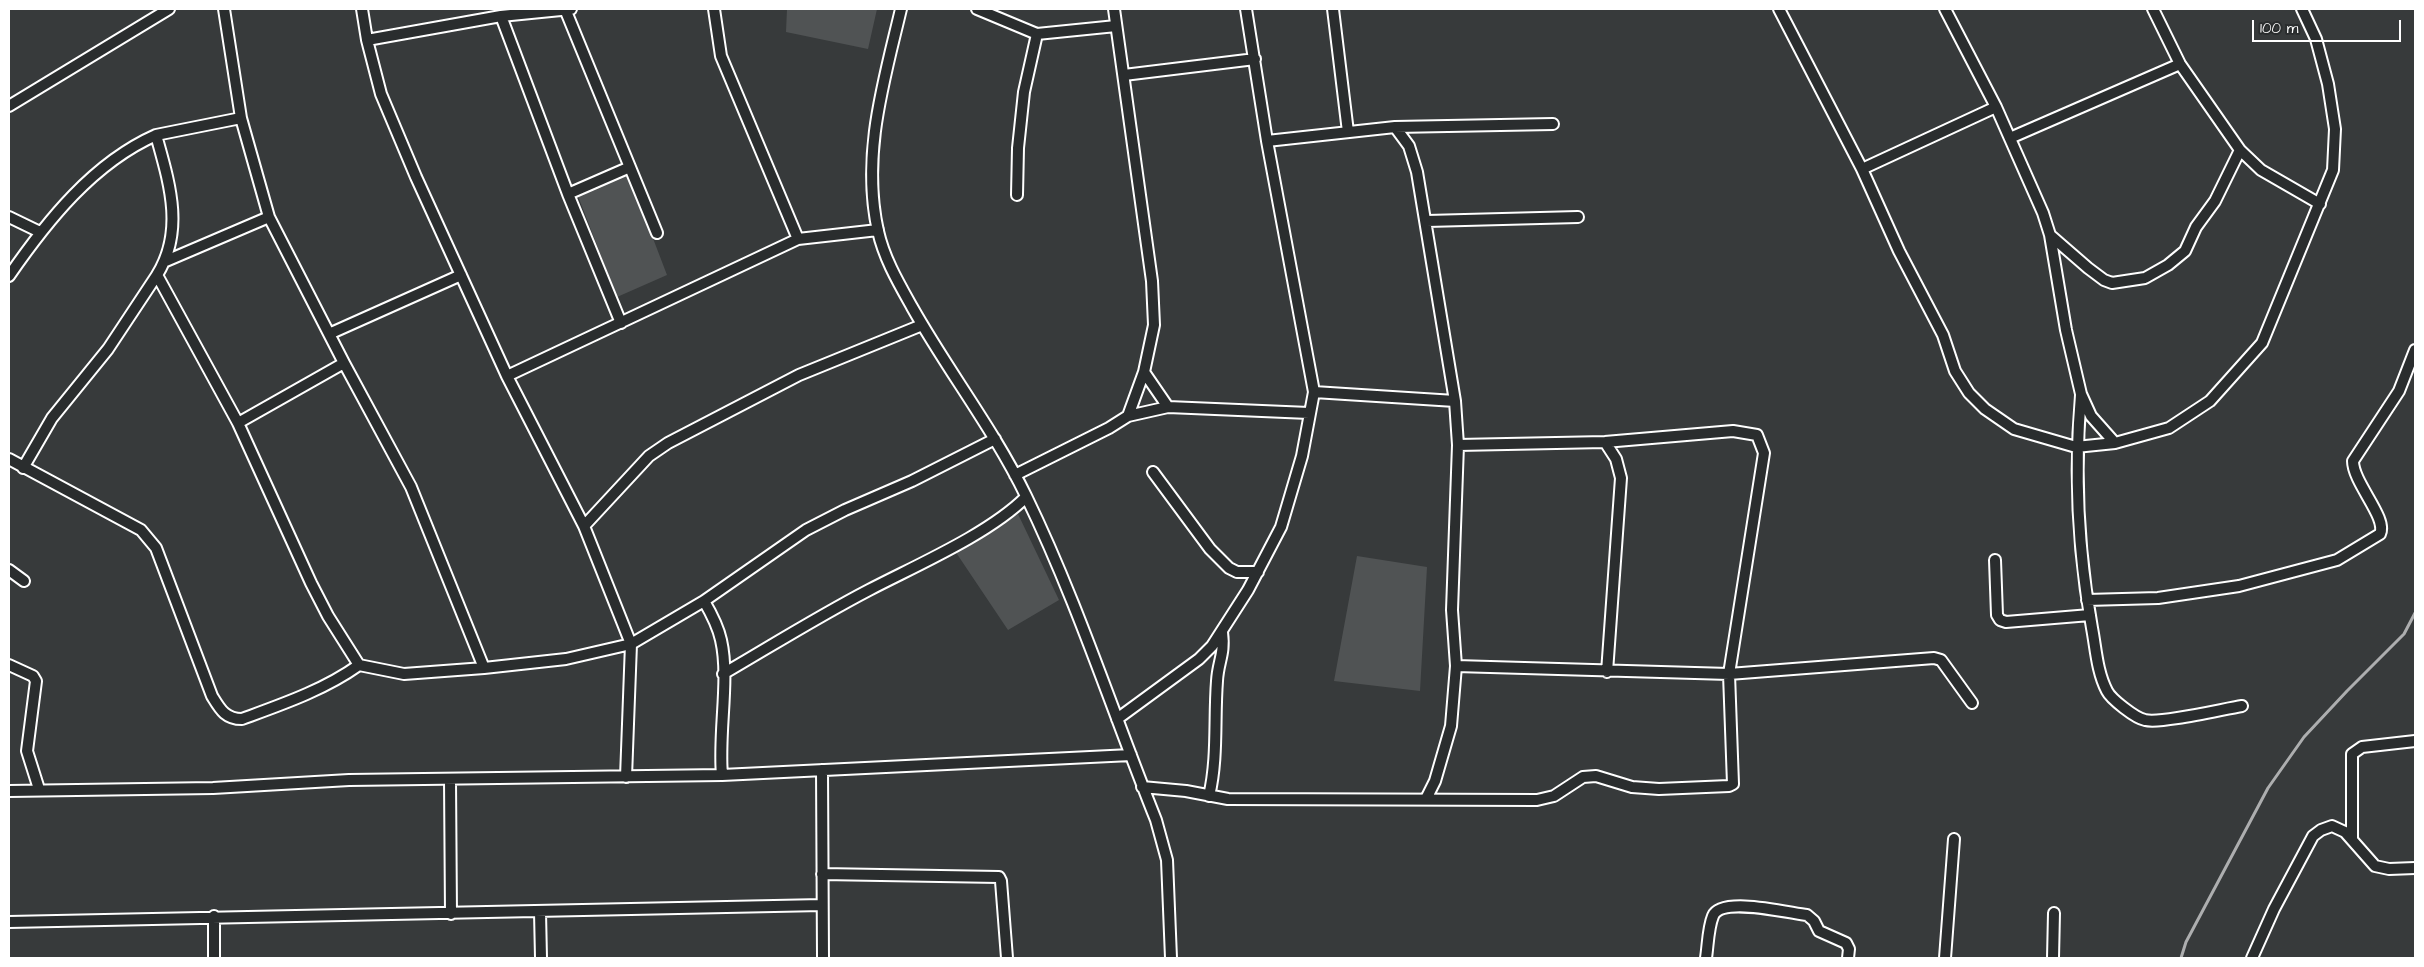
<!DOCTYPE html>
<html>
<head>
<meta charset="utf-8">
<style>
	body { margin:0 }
	#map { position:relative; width:2424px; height:967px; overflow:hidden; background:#373a3b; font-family:"Architects Daughter",sans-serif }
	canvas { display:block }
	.frame { position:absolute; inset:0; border:10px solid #fff; pointer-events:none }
	.scale { position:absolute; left:2252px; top:20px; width:149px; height:22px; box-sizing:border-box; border:2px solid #fff; border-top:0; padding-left:6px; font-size:15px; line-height:18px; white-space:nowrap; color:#fff; -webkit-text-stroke:4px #2a2d2e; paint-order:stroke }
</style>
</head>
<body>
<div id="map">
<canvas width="2424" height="967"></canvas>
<div class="frame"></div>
<div class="scale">100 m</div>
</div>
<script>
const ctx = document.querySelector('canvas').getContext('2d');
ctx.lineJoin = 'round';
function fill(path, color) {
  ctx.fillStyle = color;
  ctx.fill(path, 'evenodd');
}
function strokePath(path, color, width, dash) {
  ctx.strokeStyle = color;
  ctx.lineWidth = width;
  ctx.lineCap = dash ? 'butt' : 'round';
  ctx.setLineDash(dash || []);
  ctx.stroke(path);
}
fill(new Path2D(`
	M787,9H877L868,49L786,32Z
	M628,173L667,275L617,297L576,191Z
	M1018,514L1059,600L1008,630L955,551Z
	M1357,556L1427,567L1420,691L1334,681Z`), '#505354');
strokePath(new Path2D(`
	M2181,958L2186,942L2268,788L2304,737L2347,691L2404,634L2415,613`), '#adaeaf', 3);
const minor = new Path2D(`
	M224,9L241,118L269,217L344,363L411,487L484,668L566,659L631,644L704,601L806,530L845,510L912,481L995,439
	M362,9L367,40L381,94L416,177L507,376L584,526L631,644L626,777
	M565,9L657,233
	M714,9L721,56L798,239
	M901,9C884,81 861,155 878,231C884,258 898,282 912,307C948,371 994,430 1026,496C1077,601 1113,713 1156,820L1167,860L1171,958
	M977,9L1037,34L1116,26
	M1333,9L1348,132
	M1779,9L1862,169L1899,251L1943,335L1955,371L1969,393L1985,409L2014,429L2076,447L2115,443L2169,428L2210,401L2262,343L2333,170L2335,129L2328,84L2316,39L2302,9
	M1945,9L1996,107L2043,213L2050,235L2066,330L2081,394L2091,416L2115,443
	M2153,9L2180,64L2240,150L2261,170L2320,204
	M501,16L568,194L621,323
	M367,40L501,16L571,9
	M1124,75L1255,59
	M9,106L169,9
	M241,118L156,135C169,182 185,230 157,275L238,423L344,363
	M1395,127L1553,124
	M2010,138L2180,64
	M1267,141L1395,127L1409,146L1417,172L1455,401L1458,445L1452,610L1456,666L1451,726L1435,781L1426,799
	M1862,169L1996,107
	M568,194L630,167
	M1017,195L1018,148L1024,92L1037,34
	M9,217L40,232
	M1427,221L1578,217
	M2050,235L2088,268L2104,280L2112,283L2145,278L2168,265L2185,251L2196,227L2215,201L2240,150
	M166,261L269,217
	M9,276C47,221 93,163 156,135
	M329,334L461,275
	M1144,372L1168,407
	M507,376L798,239L878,230
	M1314,392L1455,401
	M2081,395C2074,474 2078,551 2092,628C2096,649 2097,672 2107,691C2111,699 2135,718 2145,720C2161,724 2223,709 2242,706
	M1128,416L1168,407L1309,413
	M238,423L311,583L328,616L359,665L404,674L484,668
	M1605,442L1616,459L1621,478L1607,672
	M9,459L141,530L156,548L212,696C220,709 225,719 242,719C283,704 324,690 359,665
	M23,468L52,418L108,349L157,275
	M1153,472L1210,549L1229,568L1237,572H1258
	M1015,475L1109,428L1128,416L1144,372L1154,325L1152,281L1114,9
	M584,526L649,456L668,443L799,375L922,325
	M1995,560L1997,615L2000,620L2006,622L2090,615
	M9,570L24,581
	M2087,600L2158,598L2239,586L2337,560L2380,534C2388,518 2353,483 2353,461L2399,391L2415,350
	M704,601C711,613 718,626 721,640C730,679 718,733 722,775
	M9,665L33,676L36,681L27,751L39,789
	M1456,666L1729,674L1934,658L1941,660L1972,703
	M723,674C771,646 819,616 869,590C917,565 989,534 1026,497
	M1117,719L1199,659L1212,646L1248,590L1281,527L1302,456L1314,392L1267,141L1246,9
	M822,770L823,958
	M450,780L451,914
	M1142,787L1186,791L1228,799L1537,800L1554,796L1583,777L1596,776L1632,787L1659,789L1729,786L1733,784L1729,674L1764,453L1757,435L1733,431L1605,442L1458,445
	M9,791L213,788L349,780L722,775L1131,755
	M1209,796C1218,758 1214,720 1217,681C1218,661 1225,655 1222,632
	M2352,840V754L2362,747L2415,741
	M822,874L999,877L1001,881L1007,958
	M540,912L541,958
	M214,916V958
	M9,922L822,905
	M1706,958C1708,945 1708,928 1713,916C1721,896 1789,913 1807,915L1814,921L1819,931L1846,943L1849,949L1848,958
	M1945,958L1954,839
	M2053,958L2054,913
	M2252,958L2274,909L2313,836L2321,830L2332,826L2345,832L2375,866L2389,869L2415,868`);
strokePath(minor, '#fff', 14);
strokePath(minor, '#2a2d2e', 10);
</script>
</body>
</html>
